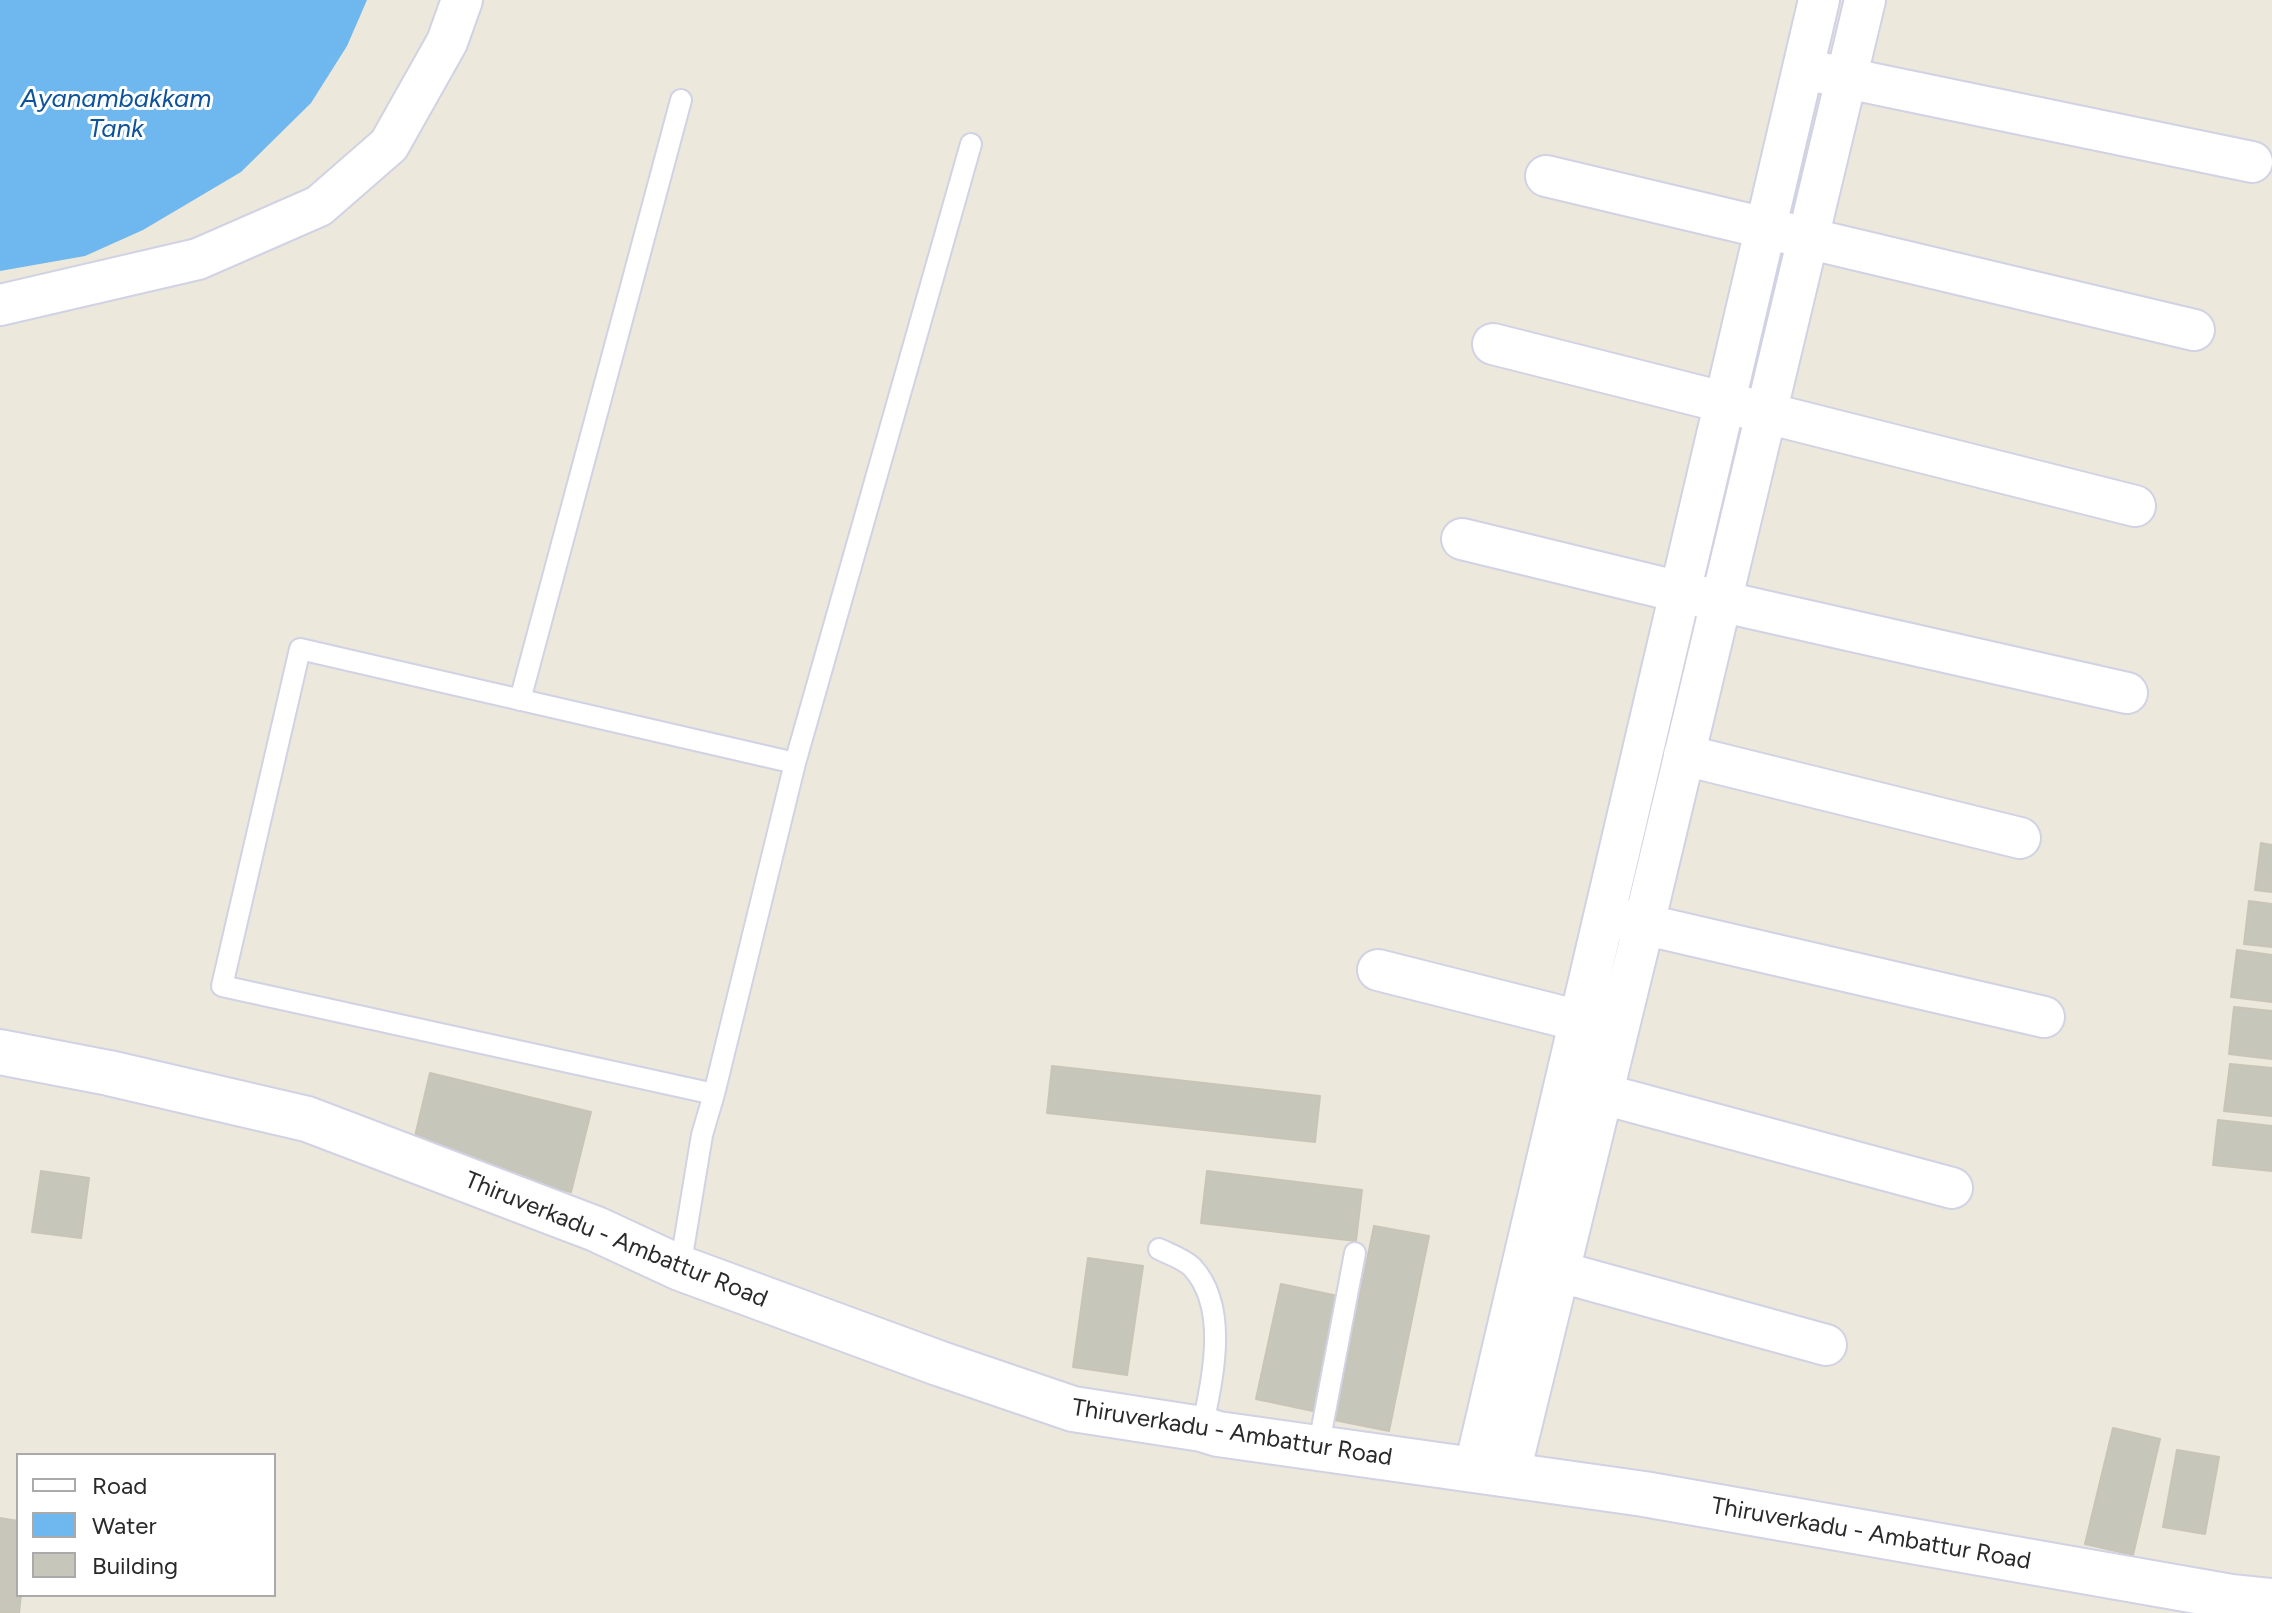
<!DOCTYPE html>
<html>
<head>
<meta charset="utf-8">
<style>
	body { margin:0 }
	#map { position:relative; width:2272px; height:1613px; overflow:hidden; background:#ece8dc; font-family:Figtree,sans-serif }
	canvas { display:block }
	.legend { position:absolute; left:16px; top:1453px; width:260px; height:144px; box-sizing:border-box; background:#fff; border:2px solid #aaa; margin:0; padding:10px 14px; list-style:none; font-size:24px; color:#2a2a2a }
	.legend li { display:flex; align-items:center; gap:16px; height:40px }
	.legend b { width:40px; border:2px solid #aaa }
</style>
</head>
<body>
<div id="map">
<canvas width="2272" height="1613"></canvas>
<ul class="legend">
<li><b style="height:10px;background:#fff"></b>Road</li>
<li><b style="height:22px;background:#6eb8ef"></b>Water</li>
<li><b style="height:22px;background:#c7c6bb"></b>Building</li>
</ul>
</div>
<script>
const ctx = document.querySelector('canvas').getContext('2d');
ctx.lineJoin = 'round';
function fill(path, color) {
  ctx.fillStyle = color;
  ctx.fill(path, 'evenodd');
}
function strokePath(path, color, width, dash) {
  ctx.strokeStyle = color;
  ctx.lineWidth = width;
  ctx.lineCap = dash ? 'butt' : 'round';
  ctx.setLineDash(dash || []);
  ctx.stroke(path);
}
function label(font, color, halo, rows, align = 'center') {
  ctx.font = font + ' Figtree,sans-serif';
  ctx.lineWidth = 6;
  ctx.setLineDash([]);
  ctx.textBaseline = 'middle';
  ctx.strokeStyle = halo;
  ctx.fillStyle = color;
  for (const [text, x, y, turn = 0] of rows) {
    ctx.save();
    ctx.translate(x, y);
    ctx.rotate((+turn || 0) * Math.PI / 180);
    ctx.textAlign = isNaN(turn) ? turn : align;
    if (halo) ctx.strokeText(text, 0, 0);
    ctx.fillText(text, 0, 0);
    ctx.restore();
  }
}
fill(new Path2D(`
	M0,0H367L347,46L311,103L241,172L143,230L85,256L0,271Z`), '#6eb8ef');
const building = new Path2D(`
	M2261,843L2272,845V892L2255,890Z
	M2249,901L2272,904V947L2244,944Z
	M2237,950L2272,955V1002L2231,997Z
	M2234,1007L2272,1011V1059L2229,1054Z
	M2230,1064L2272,1068V1116L2224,1111Z
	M1052,1066L1320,1096L1315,1142L1047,1113Z
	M430,1073L591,1112L571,1192L411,1153Z
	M2218,1120L2272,1126V1171L2213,1165Z
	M41,1171L89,1178L81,1238L32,1232Z
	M1207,1171L1362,1190L1356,1241L1201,1223Z
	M1374,1226L1429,1236L1389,1431L1334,1420Z
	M1088,1258L1143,1266L1127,1375L1073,1367Z
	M1281,1284L1338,1296L1313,1411L1256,1399Z
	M2113,1428L2160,1439L2133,1555L2085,1544Z
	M2177,1450L2219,1457L2205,1534L2163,1527Z
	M0,1518L18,1521V1595H21L19,1613H0Z`);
fill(building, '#c7c6bb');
strokePath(building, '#c8c4b6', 2);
const lane = new Path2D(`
	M520,700L681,100
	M795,763L971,144
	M1159,1249C1169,1254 1184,1259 1192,1267C1230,1308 1212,1380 1202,1429
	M680,1268L702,1135L714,1094L795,763L300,649L222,986L714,1094
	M1318,1449L1355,1253`);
const street = new Path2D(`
	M1822,73L2252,162
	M1546,176L2194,330
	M0,305L198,259L319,206L389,145L447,42L462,0
	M1493,344L2135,506
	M1462,539L1680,592L2127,693
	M1684,755L2020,838
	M1621,919L2044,1017
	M1378,970L1580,1021
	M1603,1094L1952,1188
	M1535,1265L1826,1345
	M1474,1471L1819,0
	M1509,1476L1644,924L1865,0`);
const secondary = new Path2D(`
	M0,1052L109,1073L307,1119L596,1229L680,1268L938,1363L1073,1409L1202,1429L1218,1434L1644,1494L2231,1597L2272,1601`);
strokePath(lane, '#d1d2e3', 24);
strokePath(street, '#d1d2e3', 44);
strokePath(secondary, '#d1d2e3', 48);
strokePath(lane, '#fff', 20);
strokePath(street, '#fff', 40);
strokePath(secondary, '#fff', 44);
label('24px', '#2a2a2a', '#fff', [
	["Thiruverkadu - Ambattur Road",616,1240,22],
	["Thiruverkadu - Ambattur Road",1232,1433,9],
	["Thiruverkadu - Ambattur Road",1871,1534,10]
]);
label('italic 26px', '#0d539b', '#fff', [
	["Ayanambakkam",116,99],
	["Tank",116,129]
]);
</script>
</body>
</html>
